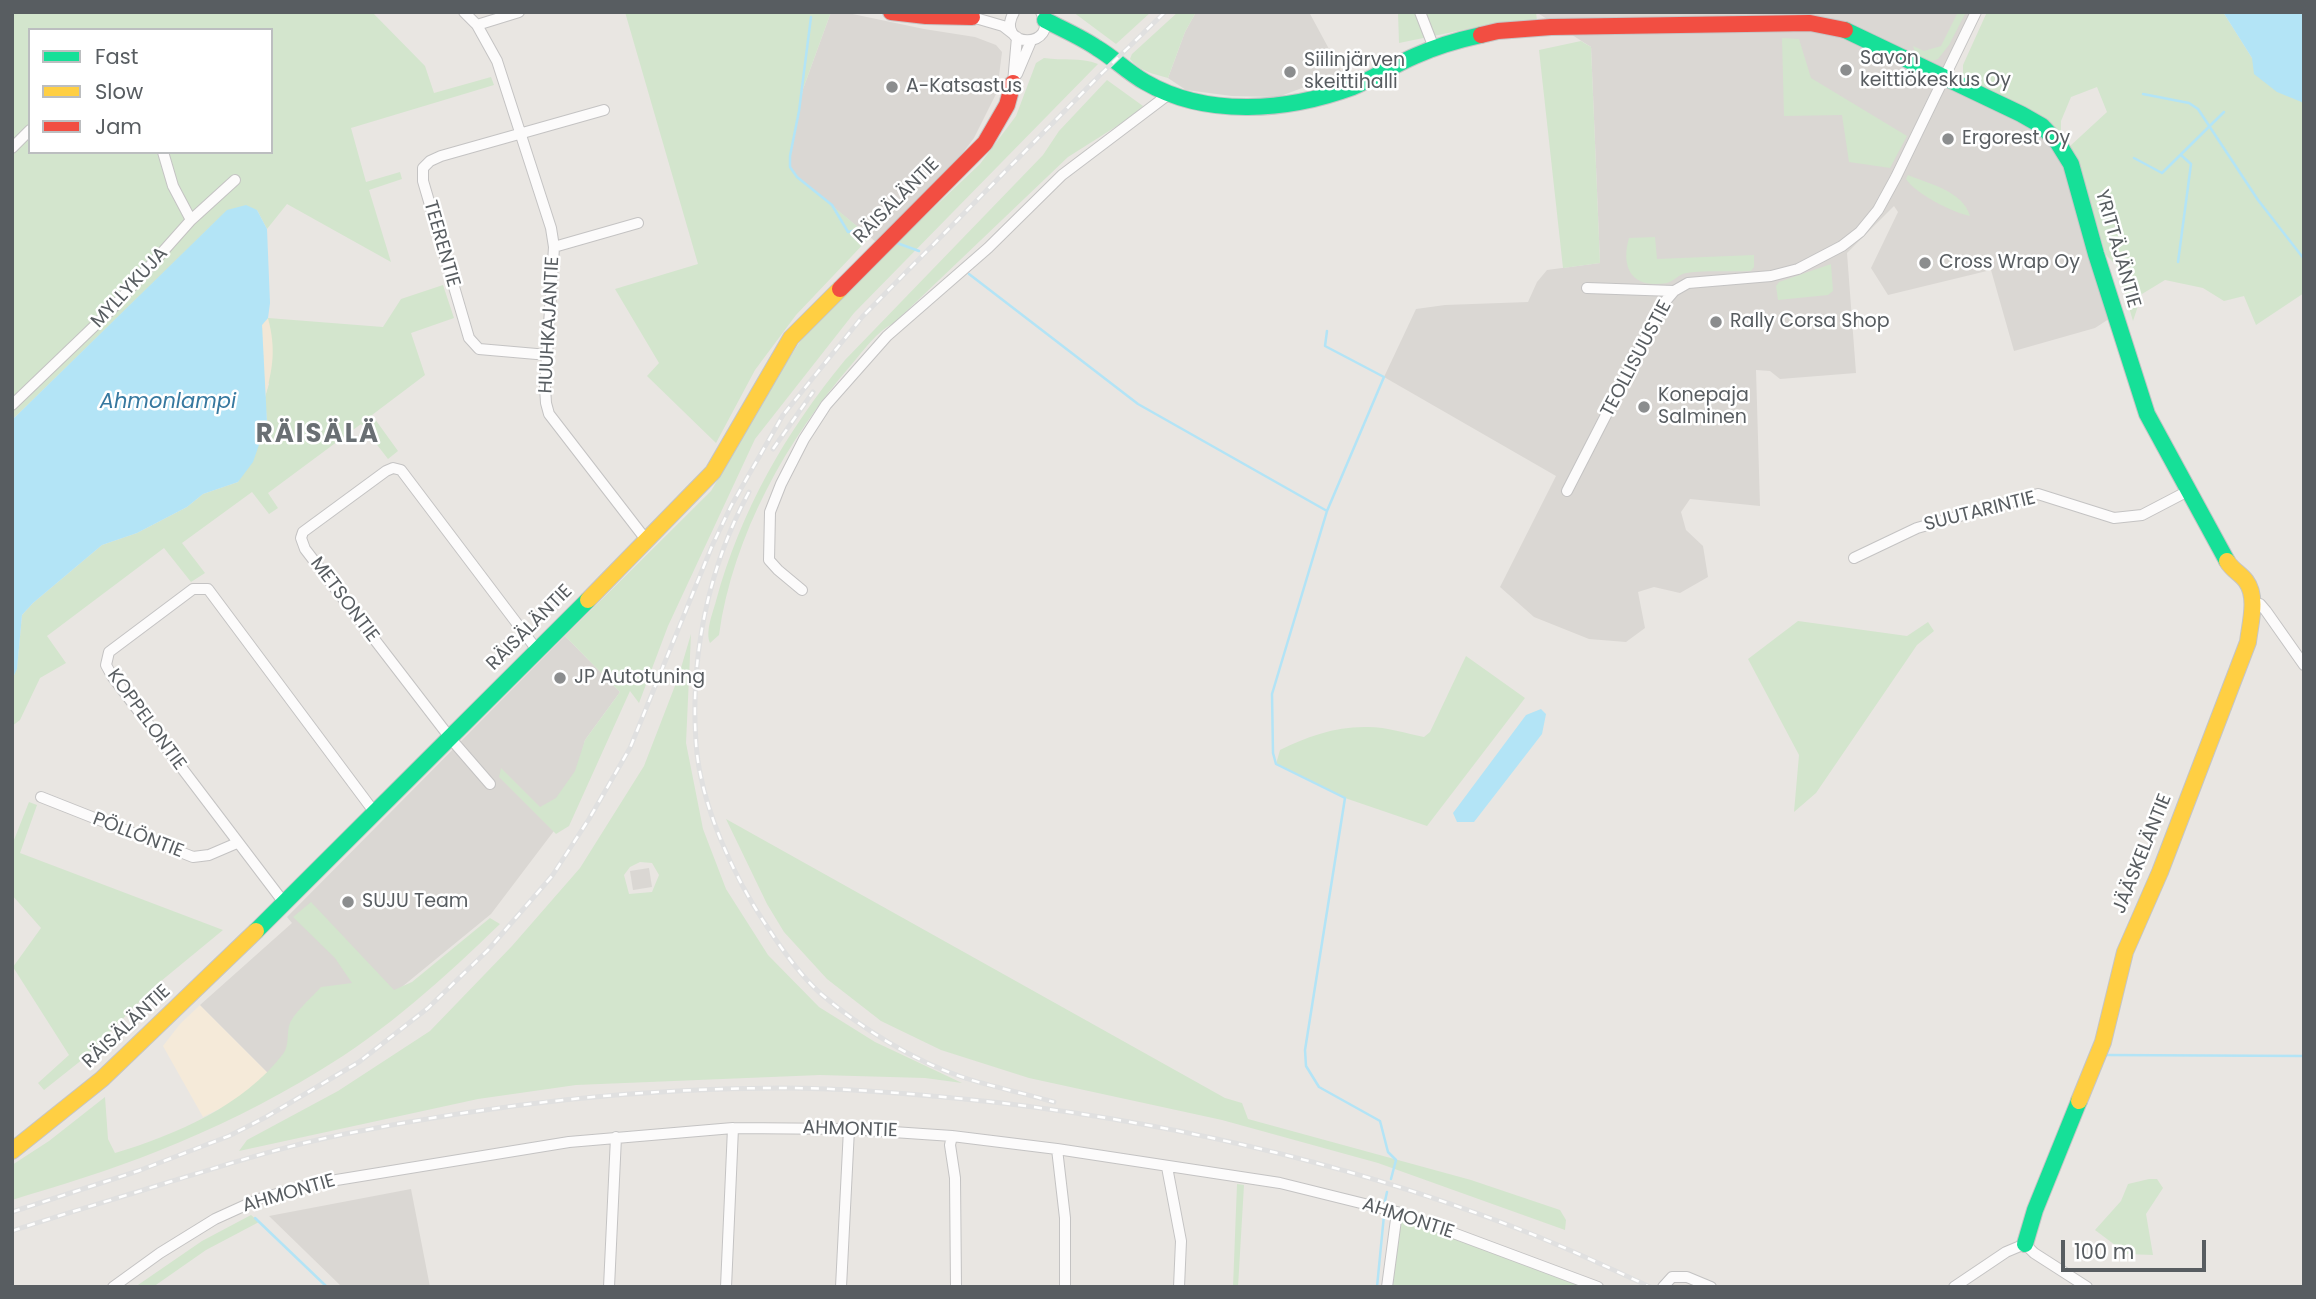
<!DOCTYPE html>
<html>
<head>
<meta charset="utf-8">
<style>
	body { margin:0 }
	#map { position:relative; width:2316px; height:1299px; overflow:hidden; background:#e9e6e2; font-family:Poppins,sans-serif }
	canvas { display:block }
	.frame { position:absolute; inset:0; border:14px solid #585d61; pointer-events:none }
	.legend { position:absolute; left:28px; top:28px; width:245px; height:126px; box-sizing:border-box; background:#fff; border:2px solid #bcbec0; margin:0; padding:9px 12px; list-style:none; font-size:21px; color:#585d61 }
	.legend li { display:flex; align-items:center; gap:14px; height:35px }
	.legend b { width:35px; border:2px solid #bcbec0 }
	.scale { position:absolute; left:2061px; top:1240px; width:145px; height:32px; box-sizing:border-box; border:4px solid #585d61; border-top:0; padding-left:9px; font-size:21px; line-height:24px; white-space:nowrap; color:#585d61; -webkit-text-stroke:5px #fff; paint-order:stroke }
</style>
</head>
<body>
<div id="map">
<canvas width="2316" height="1299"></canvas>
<div class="frame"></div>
<ul class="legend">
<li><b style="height:9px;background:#16e098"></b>Fast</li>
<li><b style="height:9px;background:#ffcf43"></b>Slow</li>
<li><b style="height:9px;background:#f24e42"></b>Jam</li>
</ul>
<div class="scale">100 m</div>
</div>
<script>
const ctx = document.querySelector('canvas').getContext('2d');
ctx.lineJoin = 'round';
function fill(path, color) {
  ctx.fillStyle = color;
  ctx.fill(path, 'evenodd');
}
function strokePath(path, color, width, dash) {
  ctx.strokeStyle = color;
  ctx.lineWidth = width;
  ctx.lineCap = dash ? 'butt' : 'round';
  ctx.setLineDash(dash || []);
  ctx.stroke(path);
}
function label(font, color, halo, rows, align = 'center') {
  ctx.font = font + ' Poppins,sans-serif';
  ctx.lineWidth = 5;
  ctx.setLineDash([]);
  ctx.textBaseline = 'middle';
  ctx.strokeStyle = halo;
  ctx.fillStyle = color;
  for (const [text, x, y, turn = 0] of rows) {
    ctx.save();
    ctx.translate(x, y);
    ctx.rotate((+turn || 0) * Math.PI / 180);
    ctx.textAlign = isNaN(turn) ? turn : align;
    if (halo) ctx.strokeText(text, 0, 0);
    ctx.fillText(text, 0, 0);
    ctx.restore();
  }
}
fill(new Path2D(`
	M200,1005L276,1081L203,1117L163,1046L180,1024Z`), '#f5ead9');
fill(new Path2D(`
	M831,12H843L924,29L975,37L996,45L1002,52L997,92L974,138L922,207L882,247L797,177L790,167V156L803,89Z
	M1196,12H1309L1342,73L1278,97L1232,96L1186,90L1168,78L1185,32Z
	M1536,12H1976L1943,76L2058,143L2115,315L2095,328L2014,351L1991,270L1888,295L1871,268L1898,212L1894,206L1847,253L1856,373L1780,379L1770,371L1756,370L1760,506L1690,499L1681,512L1686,530L1703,546L1708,577L1680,593L1654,587L1638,592L1645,628L1626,642L1589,639L1534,617L1500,587L1556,476L1384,377L1416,309L1445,305L1528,302L1537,282L1547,270L1600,263L1591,47Z
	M565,636L620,692L585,740L566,815L491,914L403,986L276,1081L200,1005L292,923L287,917Z
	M649,868L652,887L633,890L630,871Z
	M411,1189L430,1287H342L269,1216Z`), '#dad7d3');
fill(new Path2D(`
	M12,12H372L425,66L434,93L491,77L494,85L351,128L366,182L400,172L402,179L369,190L391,262L287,204L267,229L257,210H228L12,420ZM30,30H271V152H30Z
	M625,12H831L803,89L790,156V167L798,177L870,237L796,315L755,370L716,443L647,376L659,363L615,289L698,264Z
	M1073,12H1151L1116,44Z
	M1178,12H1196L1185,32L1168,78C1154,74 1139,71 1130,59L1132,54Z
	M1398,12H1536L1537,21L1492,24L1399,43Z
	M1958,12H1966L1949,45L1938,59L1932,61L1916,55L1913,46L1924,51L1941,46Z
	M1987,12H2223L2252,58L2304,103V293L2256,325L2244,296L2224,301L2203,288L2165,280L2142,294L2133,321L2117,266L2106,255L2077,158L2069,147L2107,112L2097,87L2071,97L2061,121V137L2056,130L1963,75V65Z
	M1782,38L1799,39L1811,78L1907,136L1890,168L1849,162L1842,115L1784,116Z
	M1581,41L1591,47L1600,263L1563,268L1539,50Z
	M1044,58C1063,61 1080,57 1098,64L854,313L755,439L668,626L639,703L630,691L569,826L556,834L499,777L501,768L540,807L556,798L575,771L585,740L620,692L565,636L711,491L783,368L805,334L888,251L980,164L1016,116L1036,63Z
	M1107,80L1143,106L1136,114L1068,157L894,323C877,331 864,350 852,364C787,439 733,535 719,635L710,643C705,632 713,612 716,601C741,510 785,433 845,360L1043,155L1059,131Z
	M1908,175C1929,184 1963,191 1970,216C1952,212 1916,194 1906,179Z
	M1655,237L1657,259L1754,255V267L1751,271C1730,272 1707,270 1686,273C1679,274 1674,281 1667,283C1633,289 1620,269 1629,238Z
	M1831,264L1833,291L1828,295L1778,300L1776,286L1779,282Z
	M443,285L454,318L411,333L425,375L372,415L398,451L388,459L361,424L268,493L278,508L269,514L252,492L182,543L205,573L191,582L164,548L47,636L66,663L40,678L20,720L12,726V680L17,668L22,615L33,603L102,545L137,533L187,507L203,494L238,482L267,422L265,397L269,384L265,378L262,325L268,318L383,327L401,299Z
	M1798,621L1907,636L1928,622L1934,631L1917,645L1816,793L1794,812L1799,755L1748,659Z
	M691,634L686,743L703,829L726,889L768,955L819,1007L875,1042L962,1083L925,1078L820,1075L576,1085L478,1099L239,1151L247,1140L338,1091L430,1031L512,946L580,868L644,766L678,678ZM640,862L652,863L659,875L652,892L629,894L624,875L630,867Z
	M1466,656L1525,698L1427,826L1345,798L1276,764L1280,750C1306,737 1334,727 1364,727C1384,726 1405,733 1424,737L1430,732Z
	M29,802L37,805L20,853L223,930L155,986L83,1059L44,1090L38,1083L69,1055L13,967L41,928L12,895V845Z
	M726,819L1225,1098L1242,1103L1248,1119L1471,1180L1560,1210L1566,1220L1565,1230L1378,1163L1222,1120L1029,1078L941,1050L881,1021L827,979L784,932L767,904Z
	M311,902L394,990L412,982L490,918L500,924C444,978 386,1031 319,1071C268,1102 214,1129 158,1151C111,1170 61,1185 12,1200V1165L49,1141L105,1097L108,1139L115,1153C176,1135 244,1105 283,1054C290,1045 286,1033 290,1023C295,1012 313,996 321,987L352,983L335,958L293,917Z
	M2149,1179H2157L2163,1188L2146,1214L2153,1255L2127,1254L2095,1230L2121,1201L2128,1184Z
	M1237,1184L1244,1185L1238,1287H1233Z
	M1397,1212L1598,1287H1387Z
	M251,1215L259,1222L206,1250L153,1287H135L202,1241Z`), '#d3e5cd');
fill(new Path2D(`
	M268,318C276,349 273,367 265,397L262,325Z`), '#f2e7d6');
fill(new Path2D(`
	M2223,12H2304V103L2277,92L2254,74L2252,58Z
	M246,205L257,210L267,229L270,303L268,318L262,325L267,422L253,462L238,482L203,494L187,507L137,533L102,545L33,603L22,615L17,669L12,680V420L227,210Z
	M1541,709L1546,714L1542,734L1474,822H1457L1453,813L1526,715Z`), '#b3e4f6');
strokePath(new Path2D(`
	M811,17L799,111L790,156V167L797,177L832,205L848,232L861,229L871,230
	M2143,94L2189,103L2198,109L2258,200L2304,259
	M2134,158L2162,173L2224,112
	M897,243L919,251
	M2178,262L2191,164L2181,155
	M969,274L1138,404L1327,511
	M1327,331L1325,346L1384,377L1327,511L1272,694L1273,753L1276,764L1345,798L1305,1050L1306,1066L1319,1087L1380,1121L1388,1152L1396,1160L1391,1179
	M2105,1055L2304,1056
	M1385,1201L1387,1192
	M255,1218L327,1287
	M1377,1287L1384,1215`), '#b3e4f6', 2.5);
const street = new Path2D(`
	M464,12L477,25L497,61L551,228L554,247L545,387L546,403L549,414L647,541
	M1014,12C993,50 1062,49 1041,12
	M1420,12L1434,48
	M972,17L1003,26L1012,33
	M477,25L519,12
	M1017,74L1031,41
	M1013,83L1017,37
	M12,148L30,130
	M163,152L173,186L191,220
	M554,247L638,223
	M1587,288L1674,291
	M548,355L479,349L469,338L423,181V168L430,161L441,156L604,110
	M12,405L110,311L191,220L235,180
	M1567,491L1663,304L1674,291L1688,283L1771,276L1798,269L1842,246L1860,232L1878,210L1896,177L1976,12
	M1854,558L1917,528L2038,494L2114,518L2142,515L2188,491
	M802,590L778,570L769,560L770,512L781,484L804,439L826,405L887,336L988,248L1062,175L1169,94
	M2253,602L2260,604L2266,611L2304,665
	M490,784L451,739L305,549L301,538L303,532L386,471L393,468L401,470L537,650
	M41,797L193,857L209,855L237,843
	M285,904L112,676L106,665L109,652L193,589H208L375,813
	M952,1136L950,1145L955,1178L956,1287
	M1057,1149L1065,1218V1287
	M1167,1167L1181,1241L1179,1287
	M113,1287L160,1253L215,1219L259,1199L312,1184L569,1142L733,1128L849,1129L952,1136L1057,1149L1280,1183L1397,1212L1598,1287
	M609,1287L616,1137
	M726,1287L733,1128
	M841,1287L849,1129
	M1387,1287L1397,1212
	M1663,1287L1672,1277H1687L1711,1287
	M1954,1287L2006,1252L2025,1244L2034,1253L2087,1287`);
const fast = new Path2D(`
	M1045,20C1062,29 1081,37 1097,48C1114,58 1127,72 1145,82C1207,118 1288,111 1353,87C1374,78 1394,65 1415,56C1437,46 1458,40 1481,35
	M1845,30L2021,114L2042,126L2058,143L2071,164L2096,254L2147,414L2227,561
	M256,931L588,600
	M2025,1244L2035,1210L2079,1101`);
const slow = new Path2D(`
	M588,600L713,472L791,338L840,289
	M2079,1101L2103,1042L2125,952L2160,872L2248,642C2250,624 2258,597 2246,581C2240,573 2232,570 2227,561
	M12,1151L102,1079L256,931`);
const jam = new Path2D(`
	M891,12L926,16L972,17
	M1481,35L1498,31L1551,27L1810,23L1845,30
	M840,289L985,143L1007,105L1013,83`);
strokePath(street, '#c4c3c3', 12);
strokePath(fast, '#c5c5c5', 18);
strokePath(slow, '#c5c5c5', 18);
strokePath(jam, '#c5c5c5', 18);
strokePath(street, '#fcfbfb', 10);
strokePath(fast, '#16e098', 16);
strokePath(slow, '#ffcf43', 16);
strokePath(jam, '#f24e42', 16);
const rail = new Path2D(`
	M773,449L813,392
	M749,492C708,568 690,657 696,743C700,804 734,878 768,928C783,951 801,976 821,994C861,1028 912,1060 962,1077C992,1087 1024,1093 1054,1102
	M12,1212L138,1171L229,1136L266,1117L359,1062L428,1008L488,950L552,876L589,819L630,748L712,546L731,506L783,415L863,316L1100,75L1165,12
	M12,1231C63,1214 115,1199 166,1183C225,1165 284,1146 345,1134C489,1105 635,1088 782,1088C855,1088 929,1095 1002,1103C1183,1125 1364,1167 1534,1235C1573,1251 1612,1269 1650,1287`);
strokePath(rail, '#e0e0e0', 5);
strokePath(rail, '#fff', 2.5, [8]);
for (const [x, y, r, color] of [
	[1846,70,7,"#8b8d8e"],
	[1290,72,7,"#8b8d8e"],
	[892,87,7,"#8b8d8e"],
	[1948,139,7,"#8b8d8e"],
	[1925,263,7,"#8b8d8e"],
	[1716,322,7,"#8b8d8e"],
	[1644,407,7,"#8b8d8e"],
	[560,678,7,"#8b8d8e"],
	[348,902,7,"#8b8d8e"]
]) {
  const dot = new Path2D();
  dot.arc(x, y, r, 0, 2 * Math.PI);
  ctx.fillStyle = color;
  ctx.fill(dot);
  strokePath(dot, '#fff', 2.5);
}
label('19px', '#585d61', '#fff', [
	["Savon",1860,59],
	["keittiökeskus Oy",1860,81],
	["Siilinjärven",1304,61],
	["skeittihalli",1304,83],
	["A-Katsastus",906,87],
	["Ergorest Oy",1962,139],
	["Cross Wrap Oy",1939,263],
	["Rally Corsa Shop",1730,322],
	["Konepaja",1658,396],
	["Salminen",1658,418],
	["JP Autotuning",574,678],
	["SUJU Team",362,902]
], 'left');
label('19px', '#585d61', '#fff', [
	["RÄISÄLÄNTIE",897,201,-45],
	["TEERENTIE",441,244,74],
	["YRITTÄJÄNTIE",2117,249,74],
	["MYLLYKUJA",130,288,-47],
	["HUUHKAJANTIE",550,325,-87],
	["TEOLLISUUSTIE",1637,359,-62],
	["SUUTARINTIE",1980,512,-14],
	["METSONTIE",344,600,53],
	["RÄISÄLÄNTIE",530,628,-45],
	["KOPPELONTIE",146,720,54],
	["PÖLLÖNTIE",138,836,21],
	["JÄÄSKELÄNTIE",2143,854,-68],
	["RÄISÄLÄNTIE",127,1027,-43],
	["AHMONTIE",850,1130,2],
	["AHMONTIE",289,1194,-16],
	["AHMONTIE",1408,1219,18]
]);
label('italic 21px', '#36789f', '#fff', [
	["Ahmonlampi",168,403]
]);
ctx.letterSpacing = '2px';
label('bold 26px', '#696f73', '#fff', [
	["RÄISÄLÄ",318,435]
]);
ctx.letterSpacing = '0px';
</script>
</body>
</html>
